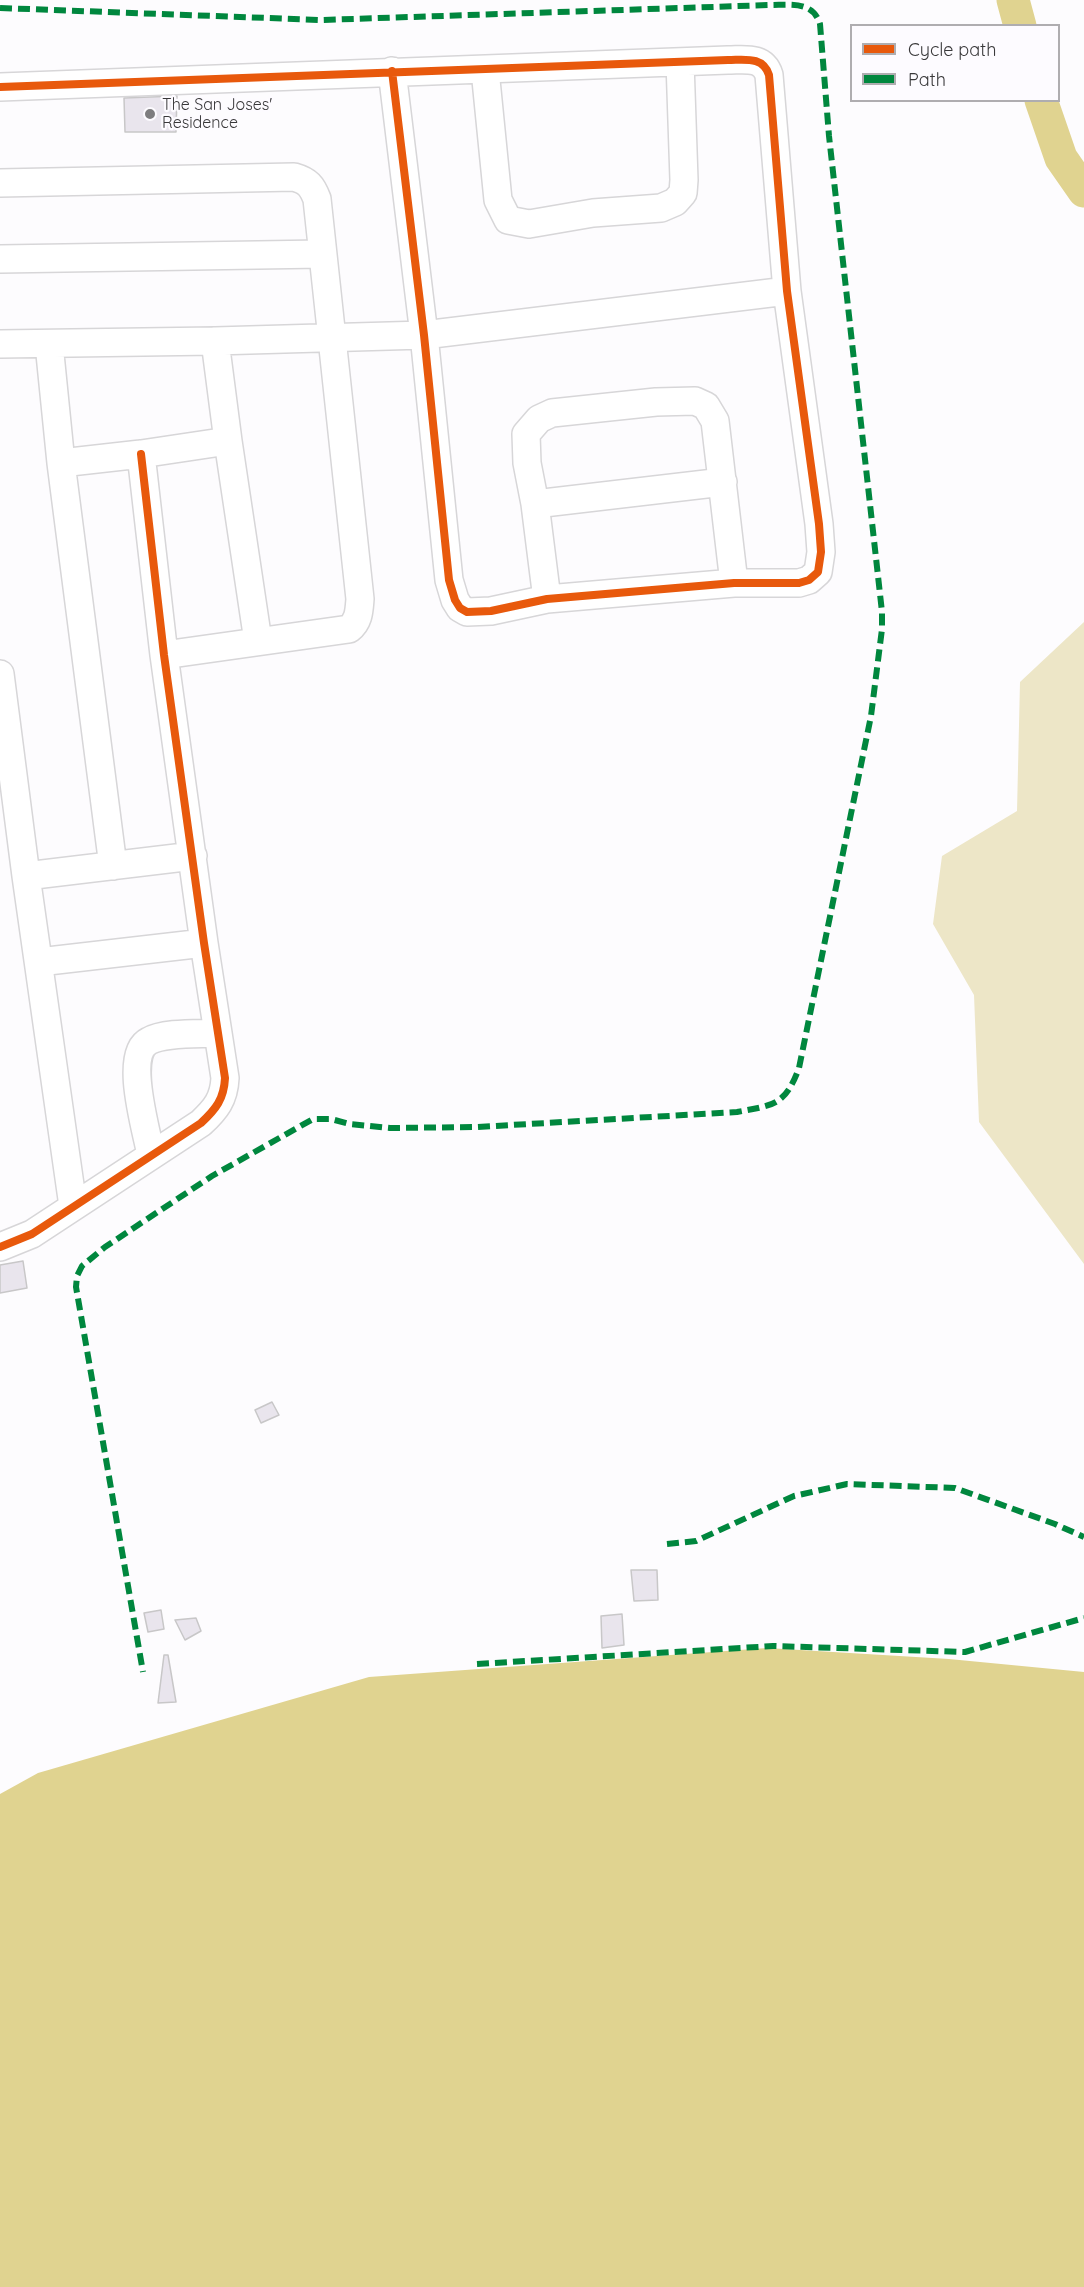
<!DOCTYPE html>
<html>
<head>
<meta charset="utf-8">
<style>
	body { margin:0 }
	#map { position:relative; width:1084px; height:2287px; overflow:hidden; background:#fdfcfe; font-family:Quicksand,sans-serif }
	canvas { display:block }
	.legend { position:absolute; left:850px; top:24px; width:210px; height:78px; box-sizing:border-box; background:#fdfbff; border:2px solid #afadb0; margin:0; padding:8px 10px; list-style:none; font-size:18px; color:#39383a }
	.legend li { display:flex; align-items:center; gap:12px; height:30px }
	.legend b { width:30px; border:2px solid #afadb0 }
</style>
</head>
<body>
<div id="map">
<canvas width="1084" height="2287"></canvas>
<ul class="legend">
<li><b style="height:8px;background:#e8590c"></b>Cycle path</li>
<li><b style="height:8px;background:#00873e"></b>Path</li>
</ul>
</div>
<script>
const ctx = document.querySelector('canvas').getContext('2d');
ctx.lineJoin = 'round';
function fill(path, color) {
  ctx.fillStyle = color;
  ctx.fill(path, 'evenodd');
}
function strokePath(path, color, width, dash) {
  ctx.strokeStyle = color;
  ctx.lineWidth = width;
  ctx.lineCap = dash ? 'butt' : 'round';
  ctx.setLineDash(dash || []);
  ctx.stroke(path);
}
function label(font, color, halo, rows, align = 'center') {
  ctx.font = font + ' Quicksand,sans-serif';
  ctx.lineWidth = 4.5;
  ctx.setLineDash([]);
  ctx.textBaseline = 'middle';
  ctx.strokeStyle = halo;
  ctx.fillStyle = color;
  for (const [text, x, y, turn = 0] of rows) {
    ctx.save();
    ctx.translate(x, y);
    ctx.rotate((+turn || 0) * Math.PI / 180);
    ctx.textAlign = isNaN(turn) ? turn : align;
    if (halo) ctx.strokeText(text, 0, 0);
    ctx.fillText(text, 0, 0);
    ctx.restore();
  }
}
fill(new Path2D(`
	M1084,622V1264L979,1122L974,995L933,924L942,856L1017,811L1020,682Z`), '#ede6c7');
fill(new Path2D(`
	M767,1648L949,1659L1084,1672V2287H0V1794L38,1773L369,1677Z`), '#e0d390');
strokePath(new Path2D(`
	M1013,0L1020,26
	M1041,100L1061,158L1084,191`), '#e0d390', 33);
const building = new Path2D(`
	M177,96L176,132H125L124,98Z
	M23,1261L27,1288L0,1293V1265Z
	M272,1402L279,1415L261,1423L255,1410Z
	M631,1570H657L658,1600L634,1601Z
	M161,1610L164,1629L148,1632L144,1613Z
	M622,1614L624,1645L602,1648L601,1616Z
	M196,1618L201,1631L185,1640L175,1620Z
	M164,1655H168L176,1702L158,1703Z`);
fill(building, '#e9e5ed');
strokePath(building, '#c8c7c8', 1.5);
const minor = new Path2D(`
	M485,70L498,200L508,220L529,224L593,213L661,208L675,202L683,193L684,180L680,62
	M0,87L728,60C745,60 763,56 769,75L787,291L819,524L821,552L818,572L809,580L799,583H734L547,599L491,611L467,612L460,608L455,600L449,580L424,335L392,71
	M0,183L294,177C308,181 312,186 317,199L360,599C359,611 359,621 349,629L164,655
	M0,259L322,254
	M215,341L228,441L258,641
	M0,344L215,341L424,335L787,291
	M49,344L61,463L113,866
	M61,463L141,454L228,441
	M535,504L723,482
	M547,599L535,504L527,463L526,434L539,419L552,413L656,402L695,401L706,406L715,421L734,583
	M0,674L26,876L73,1206
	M26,876L193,856
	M39,962L204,943
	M151,1155C147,1132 123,1054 149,1041C164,1032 199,1034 217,1033
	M0,1247L32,1234L201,1123C216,1109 224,1099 225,1078L204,943L164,655L141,454`);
strokePath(minor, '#d7d6d8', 30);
strokePath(minor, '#fff', 27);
strokePath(new Path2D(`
	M0,8L321,20L771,5C791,5 813,1 820,24L829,136L882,612V629L871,716L799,1068C785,1105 775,1105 737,1112L477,1127L390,1128L350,1124L331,1119H313L212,1176L105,1247L82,1266L77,1276L76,1287L143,1672
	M667,1544L696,1541L794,1496L847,1484L955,1488L1055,1524L1084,1537
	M477,1664L773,1646L965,1652L1084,1618`), '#00873e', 6, [12, 6]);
strokePath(new Path2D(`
	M0,87L728,60C745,60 763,56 769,75L787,291L819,524L821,552L818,572L809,580L799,583H734L547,599L491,611L467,612L460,608L455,600L449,580L424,335L392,71
	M0,1247L32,1234L201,1123C216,1109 224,1099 225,1078L204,943L164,655L141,454`), '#e8590c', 8);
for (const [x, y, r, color] of [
	[150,114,6,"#7e7d7f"]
]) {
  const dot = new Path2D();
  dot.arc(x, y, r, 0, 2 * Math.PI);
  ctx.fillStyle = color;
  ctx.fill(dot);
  strokePath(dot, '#fdfbff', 2);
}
label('16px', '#39383a', '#fdfbff', [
	["The San Joses'",162,105],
	["Residence",162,123]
], 'left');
</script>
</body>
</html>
